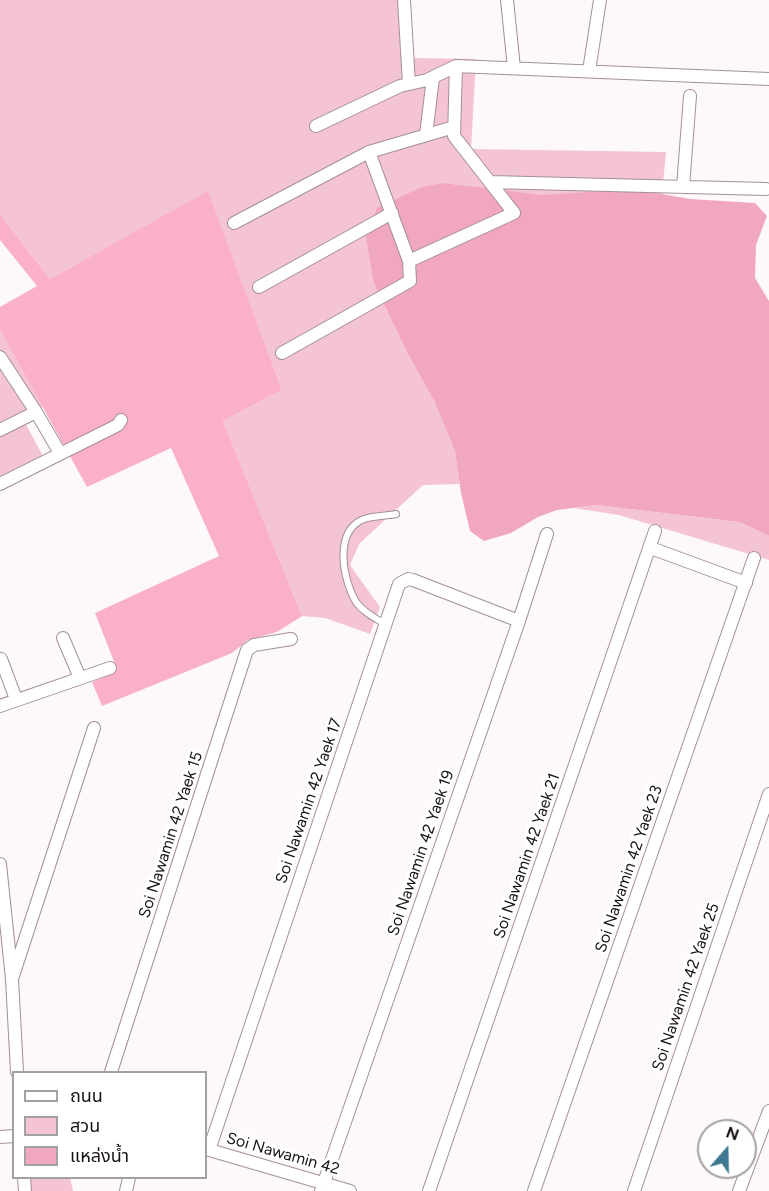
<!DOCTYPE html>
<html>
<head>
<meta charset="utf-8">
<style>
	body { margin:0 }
	#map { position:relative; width:769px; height:1191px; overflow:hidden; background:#fdf9fa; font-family:Figtree,"Noto Sans Thai",sans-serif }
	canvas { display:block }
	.legend { position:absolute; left:12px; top:1071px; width:195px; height:108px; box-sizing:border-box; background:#fff; border:2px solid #a3a1a1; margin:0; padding:8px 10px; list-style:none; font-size:18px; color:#1a1315 }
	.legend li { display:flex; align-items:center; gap:12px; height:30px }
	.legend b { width:30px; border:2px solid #a3a1a1 }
	.north { position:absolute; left:697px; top:1119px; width:60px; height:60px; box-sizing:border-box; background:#fff; border:2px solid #a3a1a1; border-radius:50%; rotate:20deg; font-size:16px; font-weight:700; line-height:24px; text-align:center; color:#1a1315 }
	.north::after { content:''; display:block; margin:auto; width:21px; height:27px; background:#3e7891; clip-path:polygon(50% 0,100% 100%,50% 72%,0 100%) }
</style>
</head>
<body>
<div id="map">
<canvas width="769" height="1191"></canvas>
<ul class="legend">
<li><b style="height:8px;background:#fff"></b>ถนน</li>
<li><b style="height:16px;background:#f4c4d2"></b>สวน</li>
<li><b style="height:16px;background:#f1a8bf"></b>แหล่งน้ำ</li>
</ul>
<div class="north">N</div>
</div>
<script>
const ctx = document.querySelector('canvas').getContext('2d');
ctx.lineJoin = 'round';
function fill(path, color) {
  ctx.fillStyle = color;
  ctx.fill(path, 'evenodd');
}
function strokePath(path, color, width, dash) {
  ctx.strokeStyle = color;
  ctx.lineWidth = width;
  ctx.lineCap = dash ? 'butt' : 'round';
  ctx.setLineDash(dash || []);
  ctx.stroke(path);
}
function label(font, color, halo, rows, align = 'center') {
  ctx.font = font + ' Figtree,sans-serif';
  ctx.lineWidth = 6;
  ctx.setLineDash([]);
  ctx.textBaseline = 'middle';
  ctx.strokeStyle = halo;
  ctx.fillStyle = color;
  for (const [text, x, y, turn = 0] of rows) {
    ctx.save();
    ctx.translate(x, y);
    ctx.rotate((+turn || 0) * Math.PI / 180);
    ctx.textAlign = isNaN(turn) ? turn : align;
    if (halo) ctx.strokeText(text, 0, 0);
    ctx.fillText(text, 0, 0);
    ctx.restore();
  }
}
fill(new Path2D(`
	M0,0H410L412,58L476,59L471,149L666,152L662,194C622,188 582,196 541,195C509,194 476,187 444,183L374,284L408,354L434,401L455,451L460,484L423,485L359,544L350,565L380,607L370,634L325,618L302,616L223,421L282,390L208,192L50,279L0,214Z
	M0,330L43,407L21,415L44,458L0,480Z
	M596,505L739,522L769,536V560L619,515L574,508Z
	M18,1178H70L73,1191H19Z`), '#f4c4d2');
fill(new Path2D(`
	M208,191L282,390L223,421L302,616L277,632L248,640L232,653L102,706L92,682L116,672L115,664L95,613L219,556L171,448L87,487L0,330V307L37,286L0,240V214L50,279Z`), '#fab0c7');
fill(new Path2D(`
	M444,183L541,195L591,192H650L690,199L755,203L767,216L756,245L755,278L769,301V536L739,522L596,505L557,510L538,517L511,533L484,541L470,531L461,493L455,451L434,401L408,354L374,284L366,237L377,208L422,187Z`), '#f1a8bf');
const lane = new Path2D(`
	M385,624C375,618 363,612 356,602C343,580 333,531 364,519C373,516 386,516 396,514`);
const street = new Path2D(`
	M404,0L409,84
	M507,0L514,68
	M589,71L600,0
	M316,126L400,86L427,80L456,66L769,79
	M426,135L433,78
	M369,152L409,261
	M490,182L766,189
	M683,187L690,96
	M234,223L369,152L454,127
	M259,287L392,213
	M282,353L410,281L409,261L514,213L454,136L456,66
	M0,357L36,412L60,453
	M0,430L36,412
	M0,484L118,425L121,420
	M651,548L746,583
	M63,638L80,678
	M1,659L16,699
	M0,706L110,668
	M0,864L12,979L17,1072
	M12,979L94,728
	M111,1072L247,650L254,645L291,639
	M0,1137L14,1136
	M206,1149L350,1191
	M209,1150L399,584L408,579L413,580L519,621
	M24,1178L25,1191
	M126,1191L129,1178
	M321,1191L519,621L547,534
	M429,1191L655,531
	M534,1191L754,558
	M634,1191L769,794
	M739,1191L769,1111`);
strokePath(lane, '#a39095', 8);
strokePath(street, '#a39095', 14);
strokePath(lane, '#fff', 6);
strokePath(street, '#fff', 12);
label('16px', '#1a1315', '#fff', [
	["Soi Nawamin 42 Yaek 17",309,801,-71],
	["Soi Nawamin 42 Yaek 15",171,835,-72],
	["Soi Nawamin 42 Yaek 19",421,853,-71],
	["Soi Nawamin 42 Yaek 21",527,856,-71],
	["Soi Nawamin 42 Yaek 23",629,869,-71],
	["Soi Nawamin 42 Yaek 25",686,987,-71],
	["Soi Nawamin 42",283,1154,16]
]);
</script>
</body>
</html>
